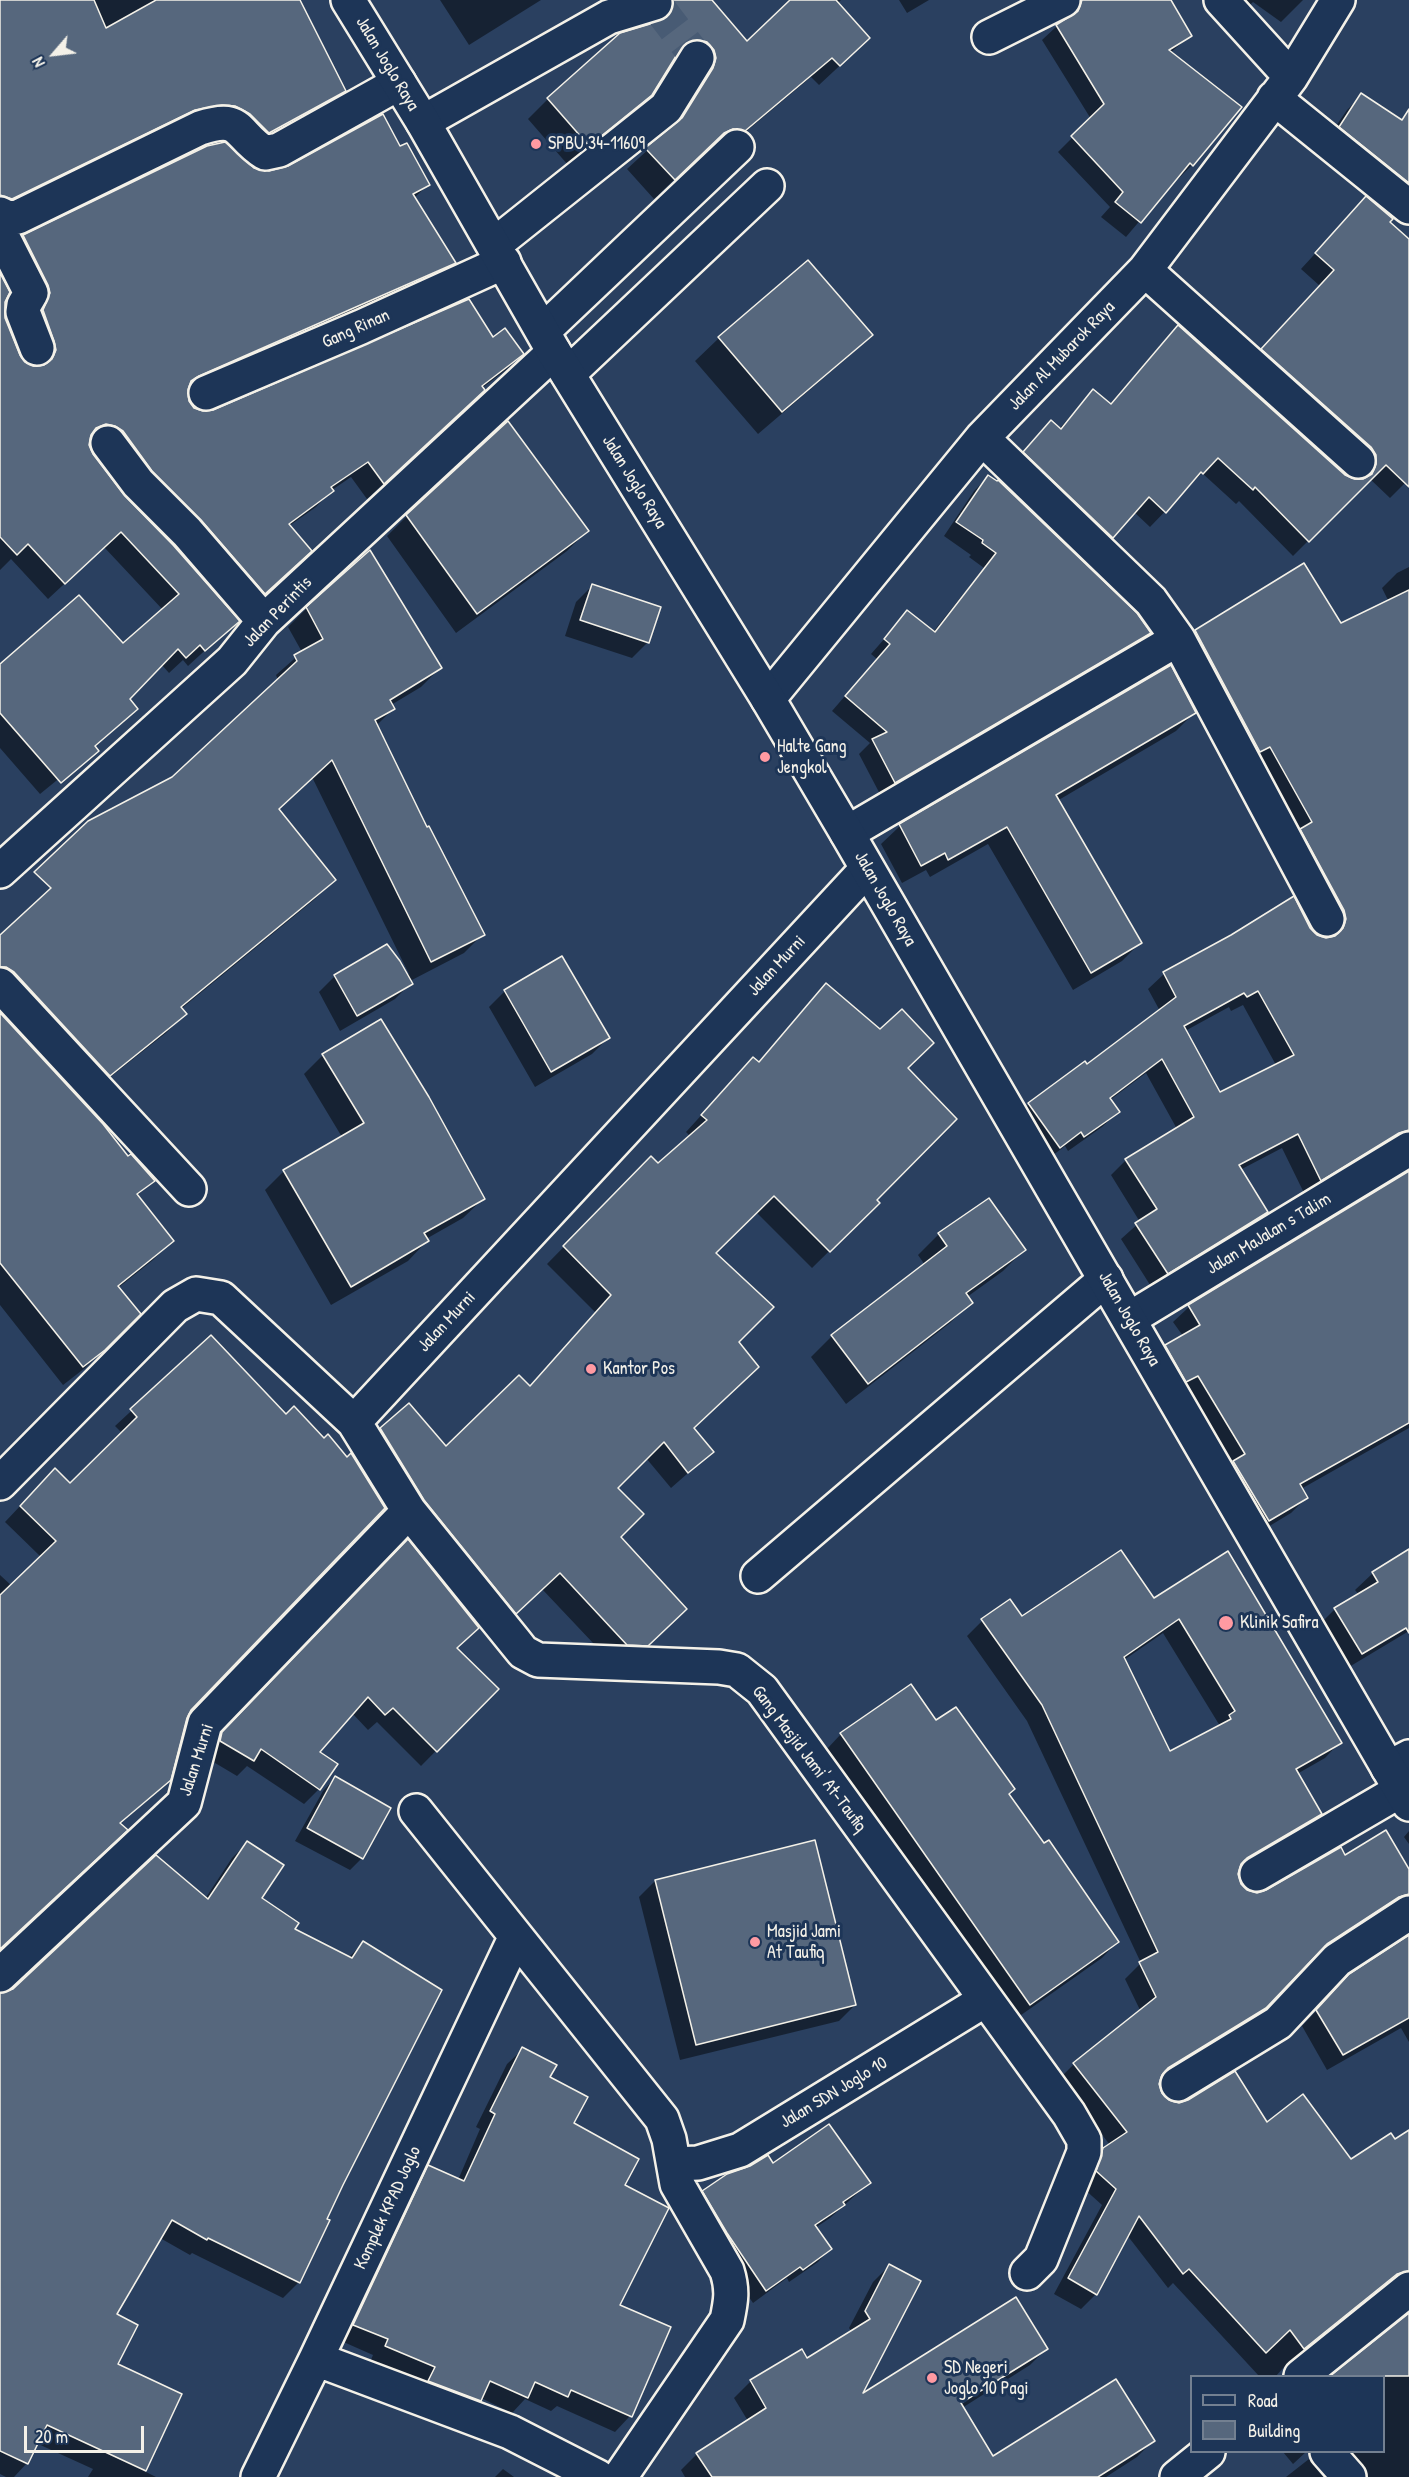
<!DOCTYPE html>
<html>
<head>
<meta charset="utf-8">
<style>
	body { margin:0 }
	#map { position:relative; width:1409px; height:2477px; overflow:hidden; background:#2a4060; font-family:"Patrick Hand",sans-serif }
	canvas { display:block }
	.legend { position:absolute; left:1190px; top:2375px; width:195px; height:78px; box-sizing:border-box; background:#1d3557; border:2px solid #738091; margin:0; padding:8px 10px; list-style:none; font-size:18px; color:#f4f1e8 }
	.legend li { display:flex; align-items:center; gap:12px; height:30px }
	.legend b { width:30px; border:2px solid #738091 }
	.north { position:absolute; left:24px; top:24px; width:60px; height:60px; -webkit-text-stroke:4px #1d3557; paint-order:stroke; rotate:242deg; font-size:16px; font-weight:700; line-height:24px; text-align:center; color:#f4f1e8 }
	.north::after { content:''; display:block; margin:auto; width:21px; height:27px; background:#f4f1e8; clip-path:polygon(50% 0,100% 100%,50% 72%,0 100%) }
	.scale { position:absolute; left:24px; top:2426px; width:120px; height:27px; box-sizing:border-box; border:3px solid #f4f1e8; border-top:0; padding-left:8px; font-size:18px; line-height:21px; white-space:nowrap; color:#f4f1e8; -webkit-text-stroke:4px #1d3557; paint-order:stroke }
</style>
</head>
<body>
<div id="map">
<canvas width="1409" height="2477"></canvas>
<ul class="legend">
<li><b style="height:8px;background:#1d3557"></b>Road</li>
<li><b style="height:16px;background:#56677d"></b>Building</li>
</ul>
<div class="north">N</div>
<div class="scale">20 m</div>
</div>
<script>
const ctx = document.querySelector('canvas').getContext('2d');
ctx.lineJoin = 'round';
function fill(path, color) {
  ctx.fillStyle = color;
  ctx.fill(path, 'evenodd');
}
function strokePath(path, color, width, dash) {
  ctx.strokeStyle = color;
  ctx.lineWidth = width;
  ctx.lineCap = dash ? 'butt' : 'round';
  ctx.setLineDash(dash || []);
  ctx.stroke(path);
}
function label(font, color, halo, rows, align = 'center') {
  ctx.font = font + ' "Patrick Hand",sans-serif';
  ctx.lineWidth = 6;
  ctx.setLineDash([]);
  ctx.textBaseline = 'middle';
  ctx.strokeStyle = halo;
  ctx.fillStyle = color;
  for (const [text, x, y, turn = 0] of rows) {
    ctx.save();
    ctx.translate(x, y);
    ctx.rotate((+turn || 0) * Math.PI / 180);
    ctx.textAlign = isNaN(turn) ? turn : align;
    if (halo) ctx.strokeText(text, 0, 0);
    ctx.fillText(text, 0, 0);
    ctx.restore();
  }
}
fill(new Path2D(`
	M0,0H298L344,91L328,107L253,148L233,130L0,212Z
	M440,0H541L469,45Z
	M661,0H710L747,43L792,0H841L837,4L848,58L819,85L811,77L724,150L712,148L702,153L654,199L627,169L666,133L693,89L687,62L672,60L651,94L630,115L568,165L528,119L548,99L654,25V19Z
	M899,0H929L907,13Z
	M1061,0H1169L1190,36L1170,53L1192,165L1178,179L1176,178L1126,237L1101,217L1110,207L1058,152L1091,119L1042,40L1057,26L1067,20L1068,16Z
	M1211,0H1303L1281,22L1253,2L1236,18Z
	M1362,95L1409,126V197L1325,142L1347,110Z
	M207,147L253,169L269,173L400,148L428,185L414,198L454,263L438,279L186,389L188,401L193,409L203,413L493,339L522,354L506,370L482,388L467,406L367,499L351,477L332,490L316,507L289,526L293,567L248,609L98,441L89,440L88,445L92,455L124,497L237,621L188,666L183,660L169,673L161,664L128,699L136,709L78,763L40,794L0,748V666L123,645L163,610L104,547L48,599L11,559L0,570V276L4,319L18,356L24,363L35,368L40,367L7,252L23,236Z
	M1366,198L1409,241V479L1390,498L1370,479L1293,556L1239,501L1236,504L1202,473L1150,527L1134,512L1097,552L1009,468L1036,438L1059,429L1093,391L1109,405L1163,342L1345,476L1354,481H1362L1361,470L1247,365L1320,286L1301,269Z
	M808,262L871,335L847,358L758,434L695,361L719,338Z
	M988,477L1149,633L1135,647L881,796L859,754L870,743L832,711L877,659L871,654L908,612L933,632L984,568L969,557L971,555L944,536L974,491Z
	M407,516L587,531L567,551L456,633L387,536Z
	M1304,565L1341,625L1389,602L1382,588L1397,573L1409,567V1139L1305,1195L1282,1148L1240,1170L1266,1212L1251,1227L1152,1288L1121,1239L1140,1222L1111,1175L1126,1160L1177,1129L1146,1073L1110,1100L1118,1112L1102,1127L1068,1151L1065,1146L1044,1162L1014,1119L1029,1104L1087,1066L1160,1011L1148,989L1164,974L1232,936L1309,929L1316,936L1330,938L1329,926L1180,647L1196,631ZM1243,1005L1276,1065L1220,1094L1185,1031L1229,1007L1231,1011Z
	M592,586L648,642L632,658L565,636L576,602Z
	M307,608L440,668L421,687L391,705L393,709L376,726L427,829L483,934L464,953L410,981L411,983L395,999L340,1031L319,992L335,976L409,974L312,777L277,810L334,880L315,899L181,1009L185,1014L166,1033L90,1093L0,996V940L278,680L276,675L302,652L288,627Z
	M1170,667L1194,713L1176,731L1057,801L1140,943L1122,961L1073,990L988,844L930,877L926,870L902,883L881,844L900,826Z
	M826,985L906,1068L875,1200L878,1203L812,1268L756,1212L714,1253L737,1342L693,1429L712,1452L671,1488L646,1458L616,1488L619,1537L668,1626L630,1662L610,1661L542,1589L498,1629L364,1446L381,1429L446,1449L529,1387L596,1313L547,1264L651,1158L658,1165L690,1136L686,1132L737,1076L758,1063Z
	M505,991L608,1038L592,1054L535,1087L489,1007Z
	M0,1015L128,1158L153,1180L137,1196L172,1241L153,1260L118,1288L139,1314L85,1368L63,1385L0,1305V1265L5,1261L0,1254Z
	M323,1055L483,1199L463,1218L426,1239L427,1241L408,1261L331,1305L265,1190L284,1171L342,1137L304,1074Z
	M1409,1173V1428L1301,1489L1306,1498L1291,1513L1253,1536L1151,1361L1166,1346L1183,1336L1173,1322L1189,1307Z
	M939,1234L1024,1250L1003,1271L967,1297L971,1302L950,1323L846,1404L811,1357L832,1336L925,1265L918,1255Z
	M211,1337L190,1709L185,1718L169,1779L119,1824L0,1948V1575L12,1586L41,1557L5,1522L39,1486L70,1485L123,1434L115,1426Z
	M1407,1552L1409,1556V1631L1344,1670L1318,1626L1335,1609L1359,1595L1355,1590L1373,1573Z
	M1227,1553L1340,1742L1325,1758L1297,1774L1320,1814L1305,1829L1238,1868L1237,1875L1239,1884L1247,1892L1258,1894L1345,1857L1404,1895L1389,1910L1312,1958L1249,2023L1159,2078L1158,2084L1160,2094L1169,2102L1266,2124L1351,2161L1409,2132V2293L1390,2285L1381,2289L1284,2367L1276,2376H1259L1173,2283L1168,2288L1127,2235L1096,2294L1081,2309L1054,2294L1102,2205L1082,2187L1088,2165L1110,2145L1059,2079L1074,2064L1140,2010L1125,1979L1141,1963L1027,1721L967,1636L982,1621L1010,1601L1021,1618L1153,1600ZM1163,1633L1220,1726L1169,1753L1124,1660Z
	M392,1557L456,1649L497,1689L421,1766L377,1722L368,1730L352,1713L318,1752L319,1789L304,1804L247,1766L237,1776L205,1757L206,1750Z
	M936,1722L1008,1794L1117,1942L1102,1958L1014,2020L826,1750L841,1734Z
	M335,1778L362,1858L350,1870L295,1841L323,1791Z
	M1409,1831V1844L1404,1837Z
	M248,1842L260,1898L293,1930L348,1958L363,1943L342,2184L299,2282L283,2298L192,2253L190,2255L160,2238L115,2315L116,2365L180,2395L144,2471L156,2477H88L93,2469L36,2443L27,2463L14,2477H6L0,2474V1995H5L205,1899L232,1858Z
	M655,1881L855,2005L839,2021L680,2060L639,1897Z
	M1409,1936V2042L1401,2028L1327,2070L1302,2026L1334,1992Z
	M523,2049L548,2078L572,2124L623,2186L618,2305L669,2328L630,2416L615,2432L557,2406L551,2411L525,2399L512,2413L481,2398L465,2416L421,2382L370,2362L373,2355L339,2340L414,2182L429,2167L458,2180L480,2129L476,2127L507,2064Z
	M773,2165L869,2183L830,2218L815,2228L830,2249L818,2262L789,2282L787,2278L753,2303L714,2246L690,2205L703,2192Z
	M889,2266L859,2397L1047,2348L1030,2365L962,2408L993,2458L1153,2441L1137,2457L1106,2477H685L681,2470L697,2454L748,2421L734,2398L751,2381L801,2351L807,2360L852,2332L849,2328L873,2282Z
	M1409,2315V2477H1346L1321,2452H1384V2376H1333Z
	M1283,2452H1306L1293,2464Z
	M1309,2459L1323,2477H1286Z
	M503,2469L514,2477H495Z`), '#0007');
const building = new Path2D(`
	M0,0H94L106,28L156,0H300L346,91L269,133L250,114L235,106L222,105L195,110L12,199L0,195Z
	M673,0H712L747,41L790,0H836L870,38L840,66L832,58L745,131L733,129L724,133L675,180L645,148L682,118L713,68L716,58L714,50L707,42L697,39L688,42L681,48L652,95L589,146L547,98L620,33L660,21L668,16L673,8Z
	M1082,0H1171L1192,36L1169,50L1242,107L1193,166L1190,163L1141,223L1115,202L1123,192L1071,136L1104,104L1056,25L1078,11Z
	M1361,93L1402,120L1409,109V183L1339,127Z
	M383,114L400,146L407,143L430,185L413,194L456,263L199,376L191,381L188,390L189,401L194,408L203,411L213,410L469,299L493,337L505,328L524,354L482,386L485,390L384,484L368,462L331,487L334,491L289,524L312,551L265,594L201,520L152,471L123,431L115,426L106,424L96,428L91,435L89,445L93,454L125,496L173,545L240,621L205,651L200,645L186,658L178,649L130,699L138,709L95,746L99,751L61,783L0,713V664L79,595L123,643L179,594L121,532L65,584L28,544L17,555L0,537V273L10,292L5,302V318L20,355L25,362L34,366L44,365L52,359L56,350L54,341L43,310L50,293L48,285L23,235L207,146L225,142L254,168L269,171L288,166Z
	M1366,196L1393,219L1390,222L1409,239V487L1386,465L1309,542L1255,487L1253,490L1218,458L1203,474L1201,472L1166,513L1149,497L1113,538L1023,452L1051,420L1061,429L1093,389L1111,404L1178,325L1345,475L1355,479H1363L1372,474L1376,464V455L1371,447L1261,349L1334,270L1315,253Z
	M808,260L873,335L782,412L718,337Z
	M508,421L589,531L477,614L406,515Z
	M988,475L997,481L998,480L1137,613L1151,633L895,783L872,739L887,732L845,696L890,644L884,639L907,610L935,632L996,553L982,543L983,540L956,522Z
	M370,550L442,668L390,700L395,709L375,720L427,827L429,826L485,935L431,962L332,760L279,809L336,880L181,1007L187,1014L110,1076L14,972L6,967H0V935L51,888L34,872L88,821L172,777L297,661L294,655L323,639L306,607Z
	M1304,563L1341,623L1409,590V1130L1399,1133L1321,1181L1298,1134L1239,1165L1268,1212L1168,1274L1135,1223L1157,1209L1125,1159L1194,1117L1162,1059L1110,1098L1120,1112L1084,1137L1081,1132L1060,1148L1028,1103L1085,1061L1087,1064L1176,997L1163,972L1231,935L1294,896L1310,928L1317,935L1326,938L1335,936L1343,928L1346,919L1344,910L1300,829L1312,822L1270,747L1260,752L1195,630ZM1258,991L1294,1055L1220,1092L1184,1026L1244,993L1247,997Z
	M592,584L661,607L649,643L580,620Z
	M1171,665L1196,713L1056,795L1142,943L1091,973L1007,827L948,860L945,853L921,866L899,824Z
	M387,944L400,961L413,984L357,1016L334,975Z
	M562,956L610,1038L551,1072L504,990Z
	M826,983L880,1029L902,1009L934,1043L908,1068L957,1119L877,1200L880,1203L830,1252L774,1196L716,1253L774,1307L739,1342L759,1367L694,1428L714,1452L688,1473L664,1442L618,1488L644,1514L621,1537L687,1609L648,1646L627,1645L560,1573L516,1614L424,1500L380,1428L409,1403L446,1446L519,1375L530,1386L611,1295L563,1246L651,1156L658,1163L707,1120L701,1115L753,1057L759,1062Z
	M0,1013L103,1124L128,1156L131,1154L155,1181L137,1194L174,1241L118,1286L141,1314L105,1350L83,1367L0,1263Z
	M381,1019L429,1097L485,1199L424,1233L429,1241L351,1287L283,1170L364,1123L322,1054Z
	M1409,1171V1423L1300,1484L1308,1498L1269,1521L1233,1461L1245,1454L1198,1376L1186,1382L1165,1345L1200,1325L1188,1305Z
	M989,1198L1026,1250L966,1293L973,1303L868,1384L831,1335L947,1246L938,1233Z
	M211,1335L286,1414L294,1406L324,1438L328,1434L347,1457L351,1453L385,1508L191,1710L187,1718L171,1780L120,1823L128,1830L0,1949V1595L56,1541L20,1506L55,1468L70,1483L137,1417L130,1409Z
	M408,1539L479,1628L457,1648L499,1689L437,1752L393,1708L385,1715L368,1697L320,1752L338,1764L320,1790L261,1749L254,1761L220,1741L222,1732Z
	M1409,1549V1633L1406,1628L1362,1654L1334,1608L1378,1582L1372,1572Z
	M1121,1550L1154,1598L1228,1551L1342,1743L1296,1769L1322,1814L1247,1858L1241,1864L1238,1874L1241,1884L1247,1890L1257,1893L1266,1890L1341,1847L1345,1855L1386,1830L1409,1869V1894L1399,1897L1327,1944L1266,2008L1168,2068L1162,2075L1159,2084L1162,2093L1169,2100L1179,2103L1188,2100L1235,2071L1267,2122L1303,2094L1351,2159L1391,2133L1395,2139L1409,2130V2271L1397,2274L1304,2349L1290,2330L1266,2353L1189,2269L1183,2274L1139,2216L1097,2295L1068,2278L1116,2189L1096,2171L1103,2148L1127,2132L1073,2063L1156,1997L1139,1962L1158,1952L1042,1705L981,1619L1010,1599L1022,1616ZM1179,1619L1235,1711L1229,1715L1231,1719L1170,1751L1124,1657Z
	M911,1684L936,1720L956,1707L1015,1789L1009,1794L1044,1843L1049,1840L1119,1942L1030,2005L840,1733Z
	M335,1776L391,1808L363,1859L307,1828Z
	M815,1840L856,2005L696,2045L655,1880Z
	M247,1841L284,1865L262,1898L299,1923L295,1929L352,1958L363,1941L442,1990L343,2185L327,2219L330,2220L300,2283L208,2238L207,2240L172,2220L117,2314L138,2325L118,2364L182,2394L146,2471L47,2425L28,2464L0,2451V1993L13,1989L156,1855L208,1899Z
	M1409,1935V2018L1343,2055L1316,2010L1349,1974Z
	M522,2047L557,2065L550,2077L588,2097L574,2123L639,2159L625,2185L669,2208L620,2305L671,2327L632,2417L571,2390L568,2397L535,2382L528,2398L490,2381L481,2401L428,2381L435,2367L385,2346L388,2339L353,2325L428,2165L464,2181L495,2114L490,2111Z
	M829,2124L871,2183L843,2202L845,2205L815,2225L832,2249L803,2270L800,2267L766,2291L727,2233L702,2191L727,2174L750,2166L768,2155L773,2163Z
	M889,2264L921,2281L863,2393L1016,2297L1048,2349L961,2403L993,2456L1116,2379L1155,2441L1098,2477H712L696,2453L766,2408L750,2380L802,2349L807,2358L870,2319L865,2311Z
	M1409,2313V2376H1330Z`);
fill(building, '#56677d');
strokePath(building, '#f4f1e8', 1.5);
strokePath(new Path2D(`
	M655,3L697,58`), '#485b74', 33, [33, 16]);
const minor = new Path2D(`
	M1221,0L1291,77
	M989,37L1063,0
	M1274,98L1409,207
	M423,122L609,17L655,3
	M0,214L8,218L18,217L200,128C243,114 234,133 265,153L279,150L399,83
	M8,218L3,224L0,232L31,293L24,305L23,312L37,348
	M494,245L666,108L697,58
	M1145,270L1358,461
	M543,331L737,147
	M568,374L767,186
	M206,393L361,327L504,262
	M982,438L1151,601L1178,639L1327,919
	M108,443L138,483L187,532L264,621
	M768,699L982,438L1145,270L1291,77L1338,0
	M847,833L1178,639
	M0,871L232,661L264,621L554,352
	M0,985L189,1189
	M1129,1319L1409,1149
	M354,1422L409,1511L515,1642L523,1652L538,1660L719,1667L737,1670L762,1690L1069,2114L1084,2140V2152L1041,2259L1027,2273
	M0,1483L175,1306L196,1294L221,1298L354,1422L867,869
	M758,1576L1106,1279
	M1388,1768L1409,1757
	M416,1811L662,2119L669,2139L677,2184L727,2271C733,2290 731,2301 727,2320L620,2477
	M1257,1874L1401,1790
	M0,1975L184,1803L205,1723L409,1511
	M1178,2084L1278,2023L1337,1960L1409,1913
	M675,2164L698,2163L740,2150L985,2000
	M316,2359L510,2432L598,2477
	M1301,2376L1409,2289
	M1327,2452L1349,2477
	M258,2477L316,2359L515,1938
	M1177,2477L1208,2452`);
const major = new Path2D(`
	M348,0L423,122L554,352L768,699L847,833L1409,1804`);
strokePath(minor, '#f4f1e8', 38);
strokePath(major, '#f4f1e8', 38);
strokePath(minor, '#1d3557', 33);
strokePath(major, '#1d3557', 33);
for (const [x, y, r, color] of [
	[536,144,6,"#ff9aa2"],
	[765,757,6,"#ff9aa2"],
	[591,1369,6,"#ff9aa2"],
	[1226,1623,8,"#ff9aa2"],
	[755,1942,6,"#ff9aa2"],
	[932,2378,6,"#ff9aa2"]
]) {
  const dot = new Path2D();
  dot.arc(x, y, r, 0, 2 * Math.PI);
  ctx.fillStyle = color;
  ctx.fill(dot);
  strokePath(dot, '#1d3557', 2);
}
label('18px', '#f4f1e8', '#1d3557', [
	["Jalan Joglo Raya",387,64,59],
	["Gang Rinan",356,329,-24],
	["Jalan Al Mubarok Raya",1062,356,-46],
	["Jalan Joglo Raya",634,482,58],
	["Jalan Perintis",278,612,-46],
	["Jalan Joglo Raya",885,899,60],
	["Jalan Murni",777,966,-47],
	["Jalan MaJalan s Talim",1269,1234,-31],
	["Jalan Joglo Raya",1129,1319,60],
	["Jalan Murni",447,1322,-47],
	["Gang Masjid Jami' At-Taufiq",809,1759,53],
	["Jalan Murni",197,1760,-72],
	["Jalan SDN Joglo 10",834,2093,-31],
	["Komplek KPAD Joglo",388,2208,-65]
]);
label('18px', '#f4f1e8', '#1d3557', [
	["SPBU 34-11609",548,144],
	["Halte Gang",777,747],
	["Jengkol",777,768],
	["Kantor Pos",603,1369],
	["Klinik Safira",1240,1623],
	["Masjid Jami",767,1932],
	["At Taufiq",767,1953],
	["SD Negeri",944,2368],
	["Joglo 10 Pagi",944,2389]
], 'left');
</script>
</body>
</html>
